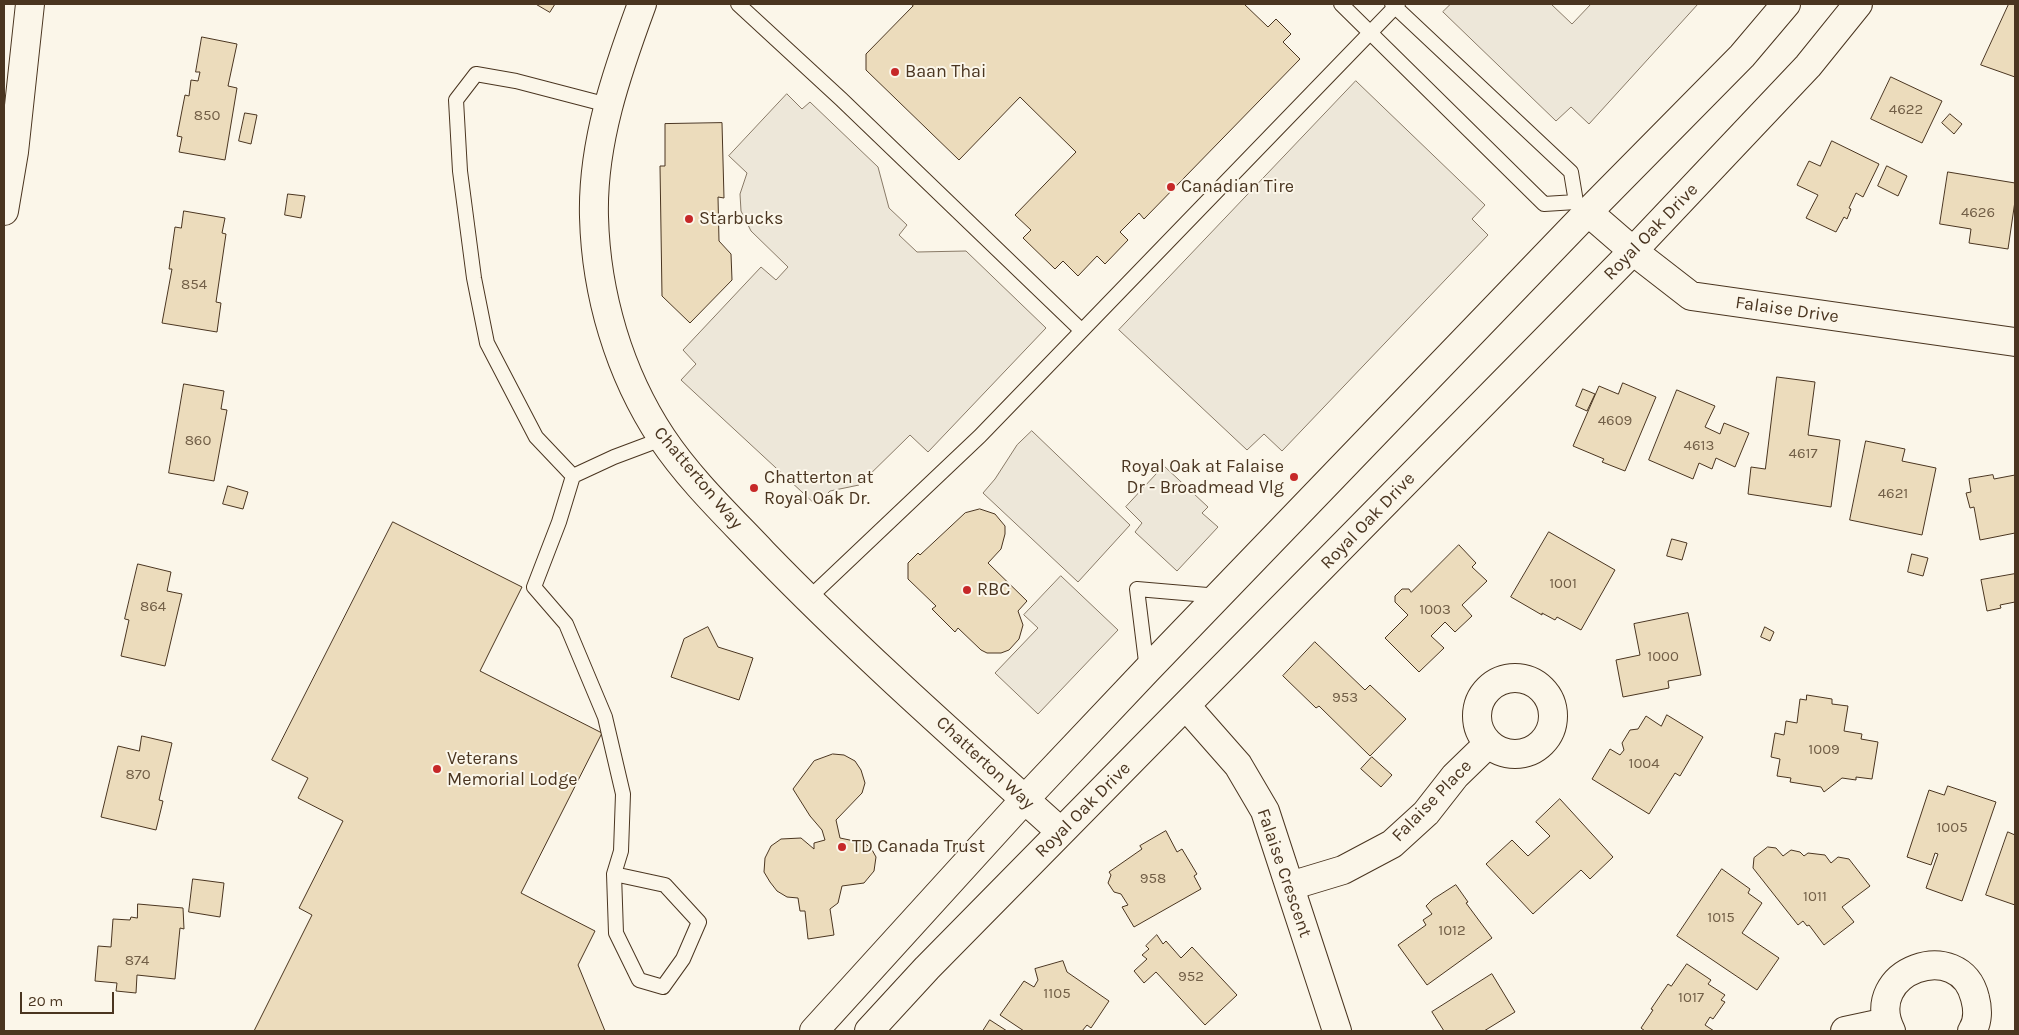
<!DOCTYPE html>
<html>
<head>
<meta charset="utf-8">
<style>
	body { margin:0 }
	#map { position:relative; width:2019px; height:1035px; overflow:hidden; background:#fbf6e9; font-family:Karla,sans-serif }
	canvas { display:block }
	.frame { position:absolute; inset:0; border:5px solid #4a3520; pointer-events:none }
	.scale { position:absolute; left:20px; top:992px; width:94px; height:22px; box-sizing:border-box; border:2px solid #4a3520; border-top:0; padding-left:6px; font-size:15px; line-height:18px; white-space:nowrap; color:#4a3520; -webkit-text-stroke:4px #fbf6e9; paint-order:stroke }
</style>
</head>
<body>
<div id="map">
<canvas width="2019" height="1035"></canvas>
<div class="frame"></div>
<div class="scale">20 m</div>
</div>
<script>
const ctx = document.querySelector('canvas').getContext('2d');
ctx.lineJoin = 'round';
function fill(path, color) {
  ctx.fillStyle = color;
  ctx.fill(path, 'evenodd');
}
function strokePath(path, color, width, dash) {
  ctx.strokeStyle = color;
  ctx.lineWidth = width;
  ctx.lineCap = dash ? 'butt' : 'round';
  ctx.setLineDash(dash || []);
  ctx.stroke(path);
}
function label(font, color, halo, rows, align = 'center') {
  ctx.font = font + ' Karla,sans-serif';
  ctx.lineWidth = 4;
  ctx.setLineDash([]);
  ctx.textBaseline = 'middle';
  ctx.strokeStyle = halo;
  ctx.fillStyle = color;
  for (const [text, x, y, turn = 0] of rows) {
    ctx.save();
    ctx.translate(x, y);
    ctx.rotate((+turn || 0) * Math.PI / 180);
    ctx.textAlign = isNaN(turn) ? turn : align;
    if (halo) ctx.strokeText(text, 0, 0);
    ctx.fillText(text, 0, 0);
    ctx.restore();
  }
}
const parking = new Path2D(`
	M1451,4H1551L1572,24L1591,4H1698L1589,124L1571,107L1556,121L1443,12Z
	M1356,81L1485,205L1472,219L1488,235L1282,451L1264,434L1247,450L1119,330Z
	M787,94L802,109L810,102L878,167L889,208L907,225L899,235L917,252L966,251L1046,328L928,452L910,435L859,485L830,491L816,505L681,380L696,364L683,350L761,267L776,280L788,267L751,231L741,211L740,194L747,173L729,156Z
	M1032,431L1130,525L1078,582L983,493L995,479L1017,445Z
	M1164,466L1208,507L1202,513L1218,527L1177,571L1135,532L1142,523L1126,507Z
	M1061,576L1118,630L1038,714L995,673L1038,628L1024,615Z`);
fill(parking, '#ede7d9');
strokePath(parking, '#887966', 1);
const building = new Path2D(`
	M536,4H555L550,12Z
	M911,4H1244L1268,27L1276,19L1291,34L1283,42L1300,59L1144,219L1139,213L1120,232L1128,240L1105,264L1097,256L1078,276L1063,261L1055,269L1023,238L1031,230L1015,215L1076,152L1020,97L959,160L866,70V54L913,6Z
	M2009,4H2015V77L1981,65Z
	M202,37L237,44L228,86L237,88L225,160L179,152L182,137L177,136L185,95L189,96L191,80L198,81L200,72H196Z
	M1891,77L1942,101L1922,143L1871,119Z
	M245,113L257,115L251,144L239,141Z
	M1950,114L1962,124L1954,134L1942,123Z
	M722,123L724,198L718,197L719,241L731,254L732,280L690,323L662,296L660,166H665V124Z
	M1832,141L1879,164L1863,197L1856,193L1849,208L1851,209L1847,219L1844,217L1836,232L1806,218L1818,195L1797,185L1809,161L1820,166Z
	M1887,166L1907,176L1898,196L1878,186Z
	M1948,172L2015,183V201L2008,249L1969,243L1971,229L1940,224Z
	M288,194L305,196L301,218L285,215Z
	M184,211L225,218L222,233L226,234L216,302L221,303L217,332L162,323L172,269H169L175,227L181,228Z
	M1777,377L1815,382L1808,435L1840,440L1831,507L1748,494L1751,467L1765,469Z
	M1623,383L1656,397L1625,471L1602,462L1604,459L1573,446L1599,386L1618,394Z
	M184,384L224,391L221,409L227,410L214,481L169,473Z
	M1583,389L1595,394L1587,411L1576,406Z
	M1677,390L1715,406L1705,427L1720,434L1724,423L1749,433L1735,467L1716,458L1712,469L1699,463L1693,479L1649,460Z
	M1866,441L1905,449L1902,461L1936,468L1922,535L1850,520Z
	M1993,475L1994,479L2015,475V533L1980,540L1974,507L1970,508L1966,493L1971,492L1969,479Z
	M228,486L248,492L243,509L223,504Z
	M980,509L995,514L1005,526V534L1001,549L988,563L1027,601L1018,611L1023,625L1019,639L1009,650L1001,653H987L981,650L958,628L955,632L932,609L936,606L908,579V563L918,553L920,555L965,513Z
	M393,522L522,587L480,671L602,733L521,893L595,931L578,965L605,1031H254L312,915L299,908L343,821L298,798L308,778L272,760Z
	M1549,532L1615,570L1581,630L1557,617L1555,620L1542,613V615L1511,597Z
	M1672,539L1687,543L1682,560L1667,556Z
	M1459,545L1476,563L1472,567L1487,581L1462,605L1472,616L1455,632L1445,622L1431,636L1444,648L1419,672L1385,638L1408,615L1395,602V596L1402,589H1409L1411,592Z
	M1912,554L1928,558L1923,576L1908,572Z
	M138,564L171,572L167,591L182,594L165,666L121,656L129,620L125,619Z
	M2015,574V602L2000,605L2001,608L1987,611L1981,580Z
	M1688,613L1701,675L1668,681L1669,688L1623,697L1616,660L1640,655L1634,624Z
	M708,627L718,647L753,658L739,700L671,677L684,639Z
	M1765,627L1774,632L1770,641L1761,637Z
	M1315,642L1365,690L1370,685L1406,719L1370,756L1319,706L1316,708L1283,676Z
	M1807,695L1832,699V704L1848,706L1844,731L1862,734L1861,739L1878,742L1872,779L1856,777V780L1842,778L1824,792L1821,787L1790,782L1791,778L1777,776L1780,759L1771,757L1775,733L1784,735L1786,721L1797,723L1800,699L1806,700Z
	M1667,715L1703,737L1680,776L1675,773L1649,814L1592,779L1610,749L1620,755L1624,750L1622,743L1630,730L1638,729L1646,716L1661,726Z
	M142,736L172,743L159,800L163,801L156,830L101,817L118,746L139,751Z
	M833,754L844,755L855,761L861,770L865,783L862,793L836,820L840,838L864,843L871,848L876,857L874,871L864,883L842,886L838,903L830,909L834,935L808,939L805,911H800L798,898L787,897L777,891L770,882L764,872L765,858L771,846L781,839L801,838L814,849V843L825,840L822,830L810,816L793,789L814,761Z
	M1372,757L1392,775L1381,787L1361,769Z
	M1948,786L1996,802L1962,901L1926,888L1938,854L1935,853L1931,865L1907,857L1929,790L1944,795Z
	M1560,799L1613,857L1590,879L1581,870L1533,914L1486,864L1512,840L1528,856L1550,836L1536,822Z
	M1166,831L1177,852L1182,849L1197,874L1194,876L1201,889L1134,927L1122,907L1128,905L1121,894L1114,892L1108,883L1111,875L1109,872L1142,849L1140,846Z
	M2008,832L2015,835V905L1986,895Z
	M1768,847L1776,848L1783,856L1791,850L1800,852L1804,856L1808,853L1825,855L1831,863L1838,857L1849,859L1870,886L1842,907L1854,922L1824,945L1809,925L1807,926L1803,921L1798,925L1753,868L1754,858Z
	M1722,869L1750,889L1748,893L1762,903L1742,933L1779,958L1757,990L1677,936Z
	M193,879L224,883L220,917L189,912Z
	M1456,885L1468,902L1466,903L1492,938L1427,985L1398,945L1426,925L1423,920L1432,914L1426,906L1432,900Z
	M138,904L183,908L184,929L180,928L175,979L137,975L136,993L116,991L117,983L95,981L98,946L111,947L113,919L130,920L131,917L137,918Z
	M1157,935L1163,944L1166,941L1181,958L1192,947L1237,995L1205,1025L1156,972L1144,983L1134,971L1147,959L1142,955L1149,949L1146,946Z
	M1063,961L1067,972L1109,1001L1091,1028L1087,1025L1082,1031H1024L1000,1015L1024,981L1034,987L1038,980L1035,969Z
	M1687,964L1711,980L1708,984L1725,995L1721,1000L1725,1002L1713,1019L1710,1017L1705,1025L1714,1031H1645L1641,1028L1653,1010L1651,1009L1668,984L1671,986Z
	M1492,974L1515,1012L1484,1031H1444L1432,1012Z
	M990,1020L1007,1031H983Z`);
fill(building, '#ecdcbc');
strokePath(building, '#4a3520', 1);
const lane = new Path2D(`
	M738,4L841,99L1081,330
	M1341,4L1544,204L1576,202L1588,212
	M1392,4L1571,172L1576,202
	M573,476L536,437L487,343L474,278L460,171L456,100L476,74L516,81L608,105
	M808,599L980,436L1398,4
	M1147,670L1137,589L1219,596
	M614,874L665,885L699,922L683,959L663,987L639,980L616,933L614,874L621,851L623,794L605,717L566,624L534,587L559,522L573,476L614,457L662,439`);
const street = new Path2D(`
	M4,211L14,152L30,4
	M1588,212L1633,251L1691,296L2015,342
	M1477 716a38 38 0 1 1 76 0a38 38 0 1 1-76 0Z
	M1186,706L1238,765L1265,811L1337,1031
	M1290,886L1343,870L1392,844L1426,813L1455,776L1488,744
	M1845,1031L1887,1022
	M1891,1031C1861,971 1960,936 1975,998C1978,1009 1978,1022 1972,1031`);
const secondary = new Path2D(`
	M642,4C617,72 592,143 594,217C596,294 619,373 662,438C690,480 728,516 763,553C857,650 960,741 1061,832
	M814,1031L1025,799L1147,670L1588,212L1742,56L1786,4
	M869,1031L927,968L1633,251L1808,66L1858,4`);
strokePath(lane, '#4a3520', 16);
strokePath(street, '#4a3520', 30);
strokePath(secondary, '#4a3520', 30);
strokePath(lane, '#fbf6e9', 14);
strokePath(street, '#fbf6e9', 28);
strokePath(secondary, '#fbf6e9', 28);
for (const [x, y, r, color] of [
	[895,72,5,"#c62828"],
	[1171,187,5,"#c62828"],
	[689,219,5,"#c62828"],
	[1294,477,5,"#c62828"],
	[754,488,5,"#c62828"],
	[967,590,5,"#c62828"],
	[437,769,5,"#c62828"],
	[842,847,5,"#c62828"]
]) {
  const dot = new Path2D();
  dot.arc(x, y, r, 0, 2 * Math.PI);
  ctx.fillStyle = color;
  ctx.fill(dot);
  strokePath(dot, '#fbf6e9', 2);
}
label('15px', '#725f47', null, [
	["4622",1906,110],
	["850",207,116],
	["4626",1978,213],
	["854",194,285],
	["4609",1615,421],
	["860",198,441],
	["4613",1699,446],
	["4617",1803,454],
	["4621",1893,494],
	["1001",1563,584],
	["864",153,607],
	["1003",1435,610],
	["1000",1663,657],
	["953",1345,698],
	["1009",1824,750],
	["1004",1644,764],
	["870",138,775],
	["1005",1952,828],
	["958",1153,879],
	["1011",1815,897],
	["1015",1721,918],
	["1012",1452,931],
	["874",137,961],
	["952",1191,977],
	["1105",1057,994],
	["1017",1691,998]
]);
label('18px', '#4a3520', '#fbf6e9', [
	["Baan Thai",905,72],
	["Canadian Tire",1181,187],
	["Starbucks",699,219],
	["Royal Oak at Falaise",1284,467,"right"],
	["Dr - Broadmead Vlg",1284,488,"right"],
	["Chatterton at",764,478],
	["Royal Oak Dr.",764,499],
	["RBC",977,590],
	["Veterans",447,759],
	["Memorial Lodge",447,780],
	["TD Canada Trust",852,847]
], 'left');
label('18px', '#4a3520', '#fbf6e9', [
	["Royal Oak Drive",1651,232,-46],
	["Falaise Drive",1787,310,8],
	["Chatterton Way",698,478,50],
	["Royal Oak Drive",1368,521,-46],
	["Chatterton Way",985,763,43],
	["Falaise Place",1432,801,-46],
	["Royal Oak Drive",1083,810,-45],
	["Falaise Crescent",1284,873,71]
]);
</script>
</body>
</html>
